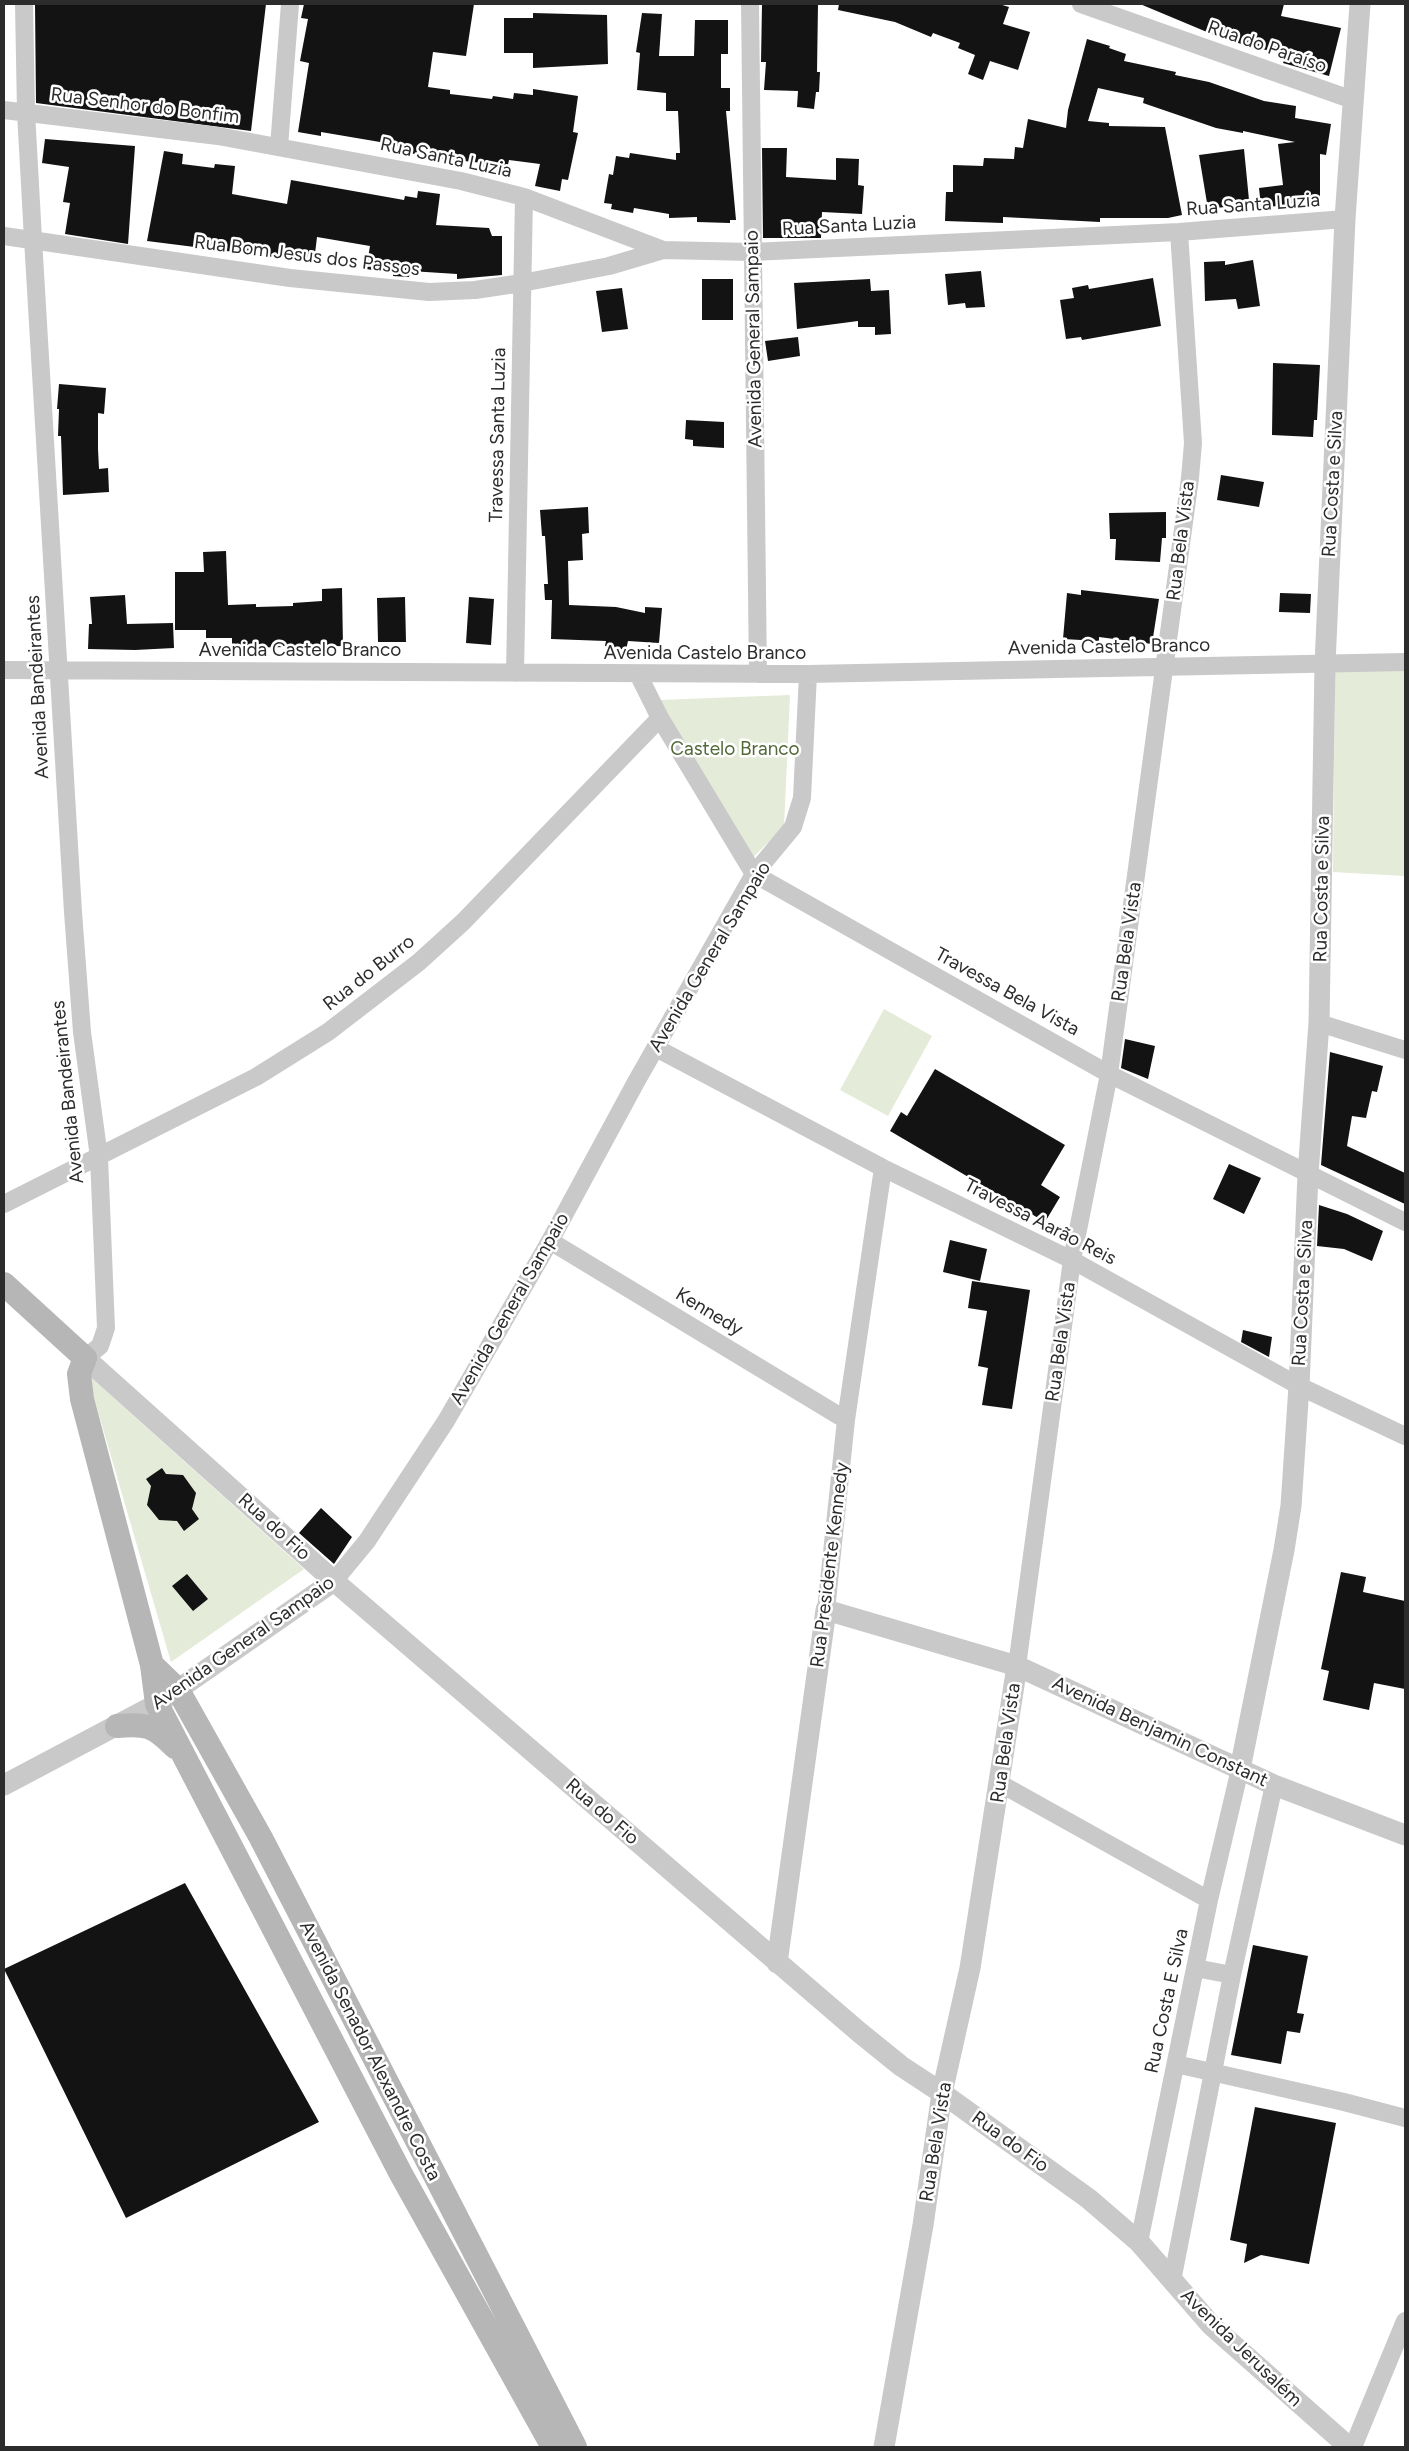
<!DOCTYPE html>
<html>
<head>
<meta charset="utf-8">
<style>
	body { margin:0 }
	#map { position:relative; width:1409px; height:2451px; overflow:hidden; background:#fff; font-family:Figtree,sans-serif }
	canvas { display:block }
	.frame { position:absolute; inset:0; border:5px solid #2c2c2c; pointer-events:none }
</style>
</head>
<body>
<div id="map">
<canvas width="1409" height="2451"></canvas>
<div class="frame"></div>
</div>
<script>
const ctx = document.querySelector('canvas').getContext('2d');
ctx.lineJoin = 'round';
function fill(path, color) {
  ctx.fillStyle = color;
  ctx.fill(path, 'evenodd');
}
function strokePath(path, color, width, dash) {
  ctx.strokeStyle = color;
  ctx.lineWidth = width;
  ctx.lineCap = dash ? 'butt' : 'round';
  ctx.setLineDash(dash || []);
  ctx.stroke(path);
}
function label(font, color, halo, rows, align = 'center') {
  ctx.font = font + ' Figtree,sans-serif';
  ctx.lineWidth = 5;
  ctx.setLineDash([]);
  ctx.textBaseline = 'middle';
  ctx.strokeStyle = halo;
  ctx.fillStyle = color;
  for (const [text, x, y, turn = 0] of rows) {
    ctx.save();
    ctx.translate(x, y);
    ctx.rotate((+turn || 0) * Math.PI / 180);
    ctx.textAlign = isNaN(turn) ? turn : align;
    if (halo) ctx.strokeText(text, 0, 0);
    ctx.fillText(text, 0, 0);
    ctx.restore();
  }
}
fill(new Path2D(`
	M1335,667H1405V876L1333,872Z
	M790,695L784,827L748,862L659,700Z
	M884,1009L932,1036L888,1116L840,1090Z
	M87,1374L304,1569L171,1662Z`), '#e4ebd8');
fill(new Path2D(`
	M35,4H266L251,131L36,103Z
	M304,4H474L466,56L433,52L428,87L450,90V94L492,99L493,96L513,99L514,93L533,95V89L578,96L573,132L578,133L568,180L562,179L560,191L535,186L540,164L509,160L506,174L482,170L483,163L425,157L407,152L408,148L380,142L321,132V136L298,132L309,63L300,61L308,19L301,18Z
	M762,4H818L817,72H820L819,92H816L814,109L797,107L798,91L764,90L766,62H761Z
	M839,4H999L1009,7L1003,24L1030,32L1018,70L990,61L983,80L968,74L975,55L958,48L960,43L933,33L931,37L895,22L838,10Z
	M1140,4H1284L1281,16L1341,28L1329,76L1283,63L1286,55L1226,40Z
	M533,13L607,15L608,64L533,68V53H504V18H533Z
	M642,13L662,14L659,56H694L695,20H728V54H721V88H730V111H726L736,220H730V223L697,222V217L669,218V214L634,208L633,213L611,209L612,204L604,203L609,174L613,175L616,156L629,158L630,153L676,160V153H680L678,111H666V93L637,90L640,53L636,52Z
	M1087,39L1110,46L1109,48L1126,54L1124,61L1176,72L1175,75L1209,82L1264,101L1296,106L1295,118L1331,124L1326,155L1320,154V204L1261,207L1259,188L1283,185L1278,144L1295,142L1243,131V133L1216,128L1143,103L1144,98L1098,88L1088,121L1109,123V126L1165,127L1182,215L1168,218H1100V222L1003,217V223L945,221L946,192H953V165L983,166L984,158L1014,159L1015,147L1023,148L1028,119L1066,128L1068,110Z
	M45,139L135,146L128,244L65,234L70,203L63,202L69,167L42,163Z
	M762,148H787L786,177L836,180V158L859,159L858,185L864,186L862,214L822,212L821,238H763Z
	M1244,149L1249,200L1224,202L1225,207L1208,209L1199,155Z
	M164,151L183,154L182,164L214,168L215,164L235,166L232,194L287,204L291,180L404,200L405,196L417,198L418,191L440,194L436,225L489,228L492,236H502V275L457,279V274L410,271L409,277L393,276V273L366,269L370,246L317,237L314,262L147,241Z
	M1253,260L1260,306L1238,309L1236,299L1205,301L1204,262L1225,261V265Z
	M981,271L985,307L966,308L965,303L948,305L945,274Z
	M1153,278L1161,326L1082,340L1081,337L1066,339L1060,300L1074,298L1072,288L1088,285L1089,289Z
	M702,279H733V320H702Z
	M870,279L871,291L889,290L891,334L875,335V327H858V321L797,329L794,283Z
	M622,288L628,329L602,332L596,291Z
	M798,337L800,356L768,361L765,341Z
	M1273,363L1320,365L1317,420H1314L1313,437L1272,435Z
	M59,384L106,388L104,414L98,413V449L99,469L108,468L109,492L63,495L61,436H58L59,409H57Z
	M686,420L724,422V448L693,446V440L685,439Z
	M1221,475L1264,482L1259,507L1217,500Z
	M588,507L589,533L582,534L583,560L568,561L569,605L616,607L645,613V607L662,608L659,643L628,641L626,650L605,646L606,641L551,639L552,600H545L544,584H548L545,536H542L540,510Z
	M1166,512V538H1162L1160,562L1115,560L1116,539H1110L1109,513Z
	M226,551L228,605L256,604V607L293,606V603L322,601V589L342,588L343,646L232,648V638H206V630H175V572H204L203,552Z
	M1081,590L1159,599L1152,644L1099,637V641L1063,639L1067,593L1081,595Z
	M1280,593L1311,594L1310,613L1279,612Z
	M125,595L127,624L173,623L174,648L135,650L88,649L89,624H92L90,597Z
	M405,597L406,642H378L377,598Z
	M469,597L494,599L491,645L466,643Z
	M1125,1039L1155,1046L1148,1079L1121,1068Z
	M1330,1052L1383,1066L1377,1092L1372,1091L1366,1118L1352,1116L1347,1146L1405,1173V1204L1321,1165Z
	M935,1069L1065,1145L1041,1185L1060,1197L1045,1222L890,1131L901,1112L907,1116Z
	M1229,1164L1261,1178L1244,1214L1213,1199Z
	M1319,1205L1347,1214L1383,1231L1372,1261L1344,1249L1317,1246Z
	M950,1240L987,1249L980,1281L943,1272Z
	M972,1281L1030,1290L1012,1409L982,1405L988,1368L978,1366L987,1311L968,1308Z
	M1243,1330L1272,1337L1269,1357L1241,1342Z
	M162,1468L166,1474L183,1475L196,1493L192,1509L199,1519L184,1531L177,1521L159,1520L147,1505L151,1486L146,1479Z
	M321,1508L352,1537L334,1564L299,1533Z
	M1341,1572L1366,1577L1363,1592L1405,1601V1689L1374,1683L1369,1710L1323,1700L1329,1671L1321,1669Z
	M187,1574L208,1599L193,1611L172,1586Z
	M185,1883L319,2122L126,2218L4,1969Z
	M1253,1945L1308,1956L1297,2013L1304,2014L1300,2033L1287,2031L1281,2064L1231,2055Z
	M1255,2107L1336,2123L1309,2264L1261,2255L1244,2263L1247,2244L1230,2240Z`), '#131313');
strokePath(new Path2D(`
	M24,4L26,112L33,239L73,912L82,1032L99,1157L106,1328L100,1346L85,1358
	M750,4L758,674
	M1081,4L1353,100
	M4,110L218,136L461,181L524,197L663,250L752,252L1179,232L1345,219
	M279,147L290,4
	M4,236L290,278L429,292L475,290L522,283L609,266L663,250
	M4,670L808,674L1405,662
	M515,673L524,197
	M660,718L754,874L1109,1074L1405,1222
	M1319,1023L1405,1050
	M656,1048L883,1168L1072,1260L1299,1386L1405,1436
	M4,1204L256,1077L328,1032L419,962L463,922L660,718L638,674
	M550,1241L846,1420
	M334,1581L367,1541L446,1421L550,1241L636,1082L754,874L793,827L802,798L808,674
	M826,1610L846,1420L883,1168
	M1017,1666L1072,1260L1109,1074L1190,478L1193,443L1179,232
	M1001,1784L1209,1900
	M1195,1968L1232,1975
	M1176,2064L1344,2102L1405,2118
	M1139,2242L1209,1900L1240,1769
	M1172,2281L1232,1975L1274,1785
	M1353,2447L1405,2321`), '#c9c9c9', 18);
strokePath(new Path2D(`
	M85,1358L334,1581L859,2032L901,2066L942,2093L1089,2199L1139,2242L1212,2326L1349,2447
	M1240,1769L1284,1550L1291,1506L1299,1386L1308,1174L1319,1023L1325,664L1345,219L1360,4
	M4,1785L157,1704L334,1581
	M777,1963L826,1610L1017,1666L1274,1785L1405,1835
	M884,2447L923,2225L942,2093L970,1968L1017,1666`), '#c9c9c9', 21);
strokePath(new Path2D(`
	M4,1284L85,1358L79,1374L82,1399L152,1665L157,1704L401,2174L553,2447
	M152,1665L178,1690L261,1838L575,2447
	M117,1726C147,1723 154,1726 175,1747`), '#b6b6b6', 24);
label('19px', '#2c2c2c', '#fff', [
	["Rua do Paraíso",1267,47,19],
	["Rua Senhor do Bonfim",145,106,7],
	["Rua Santa Luzia",446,158,12],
	["Rua Santa Luzia",1253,205,-4],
	["Rua Santa Luzia",849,226,-3],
	["Rua Bom Jesus dos Passos",307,256,7],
	["Avenida General Sampaio",754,339,-91],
	["Travessa Santa Luzia",498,435,-89],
	["Rua Costa e Silva",1333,484,-87],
	["Rua Bela Vista",1181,541,-83],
	["Avenida Castelo Branco",1109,647,-1],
	["Avenida Castelo Branco",300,650],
	["Avenida Castelo Branco",705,653],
	["Avenida Bandeirantes",38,687,-93],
	["Rua Costa e Silva",1322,889,-89],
	["Rua Bela Vista",1127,942,-82],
	["Avenida General Sampaio",710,957,-59],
	["Rua do Burro",369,973,-38],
	["Travessa Bela Vista",1007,992,29],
	["Avenida Bandeirantes",68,1092,-96],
	["Travessa Aarão Reis",1040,1222,27],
	["Rua Costa e Silva",1303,1293,-87],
	["Avenida General Sampaio",510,1309,-60],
	["Kennedy",709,1312,31],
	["Rua Bela Vista",1061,1342,-82],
	["Rua do Fio",274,1527,42],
	["Rua Presidente Kennedy",830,1565,-83],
	["Avenida General Sampaio",243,1643,-35],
	["Avenida Benjamin Constant",1160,1732,25],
	["Rua Bela Vista",1006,1743,-82],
	["Rua do Fio",602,1812,41],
	["Rua Costa E Silva",1167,2001,-78],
	["Avenida Senador Alexandre Costa",370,2051,63],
	["Rua Bela Vista",936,2142,-81],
	["Rua do Fio",1010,2142,36],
	["Avenida Jerusalém",1241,2348,44]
]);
label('19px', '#526938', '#fff', [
	["Castelo Branco",735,749]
]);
</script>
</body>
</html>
